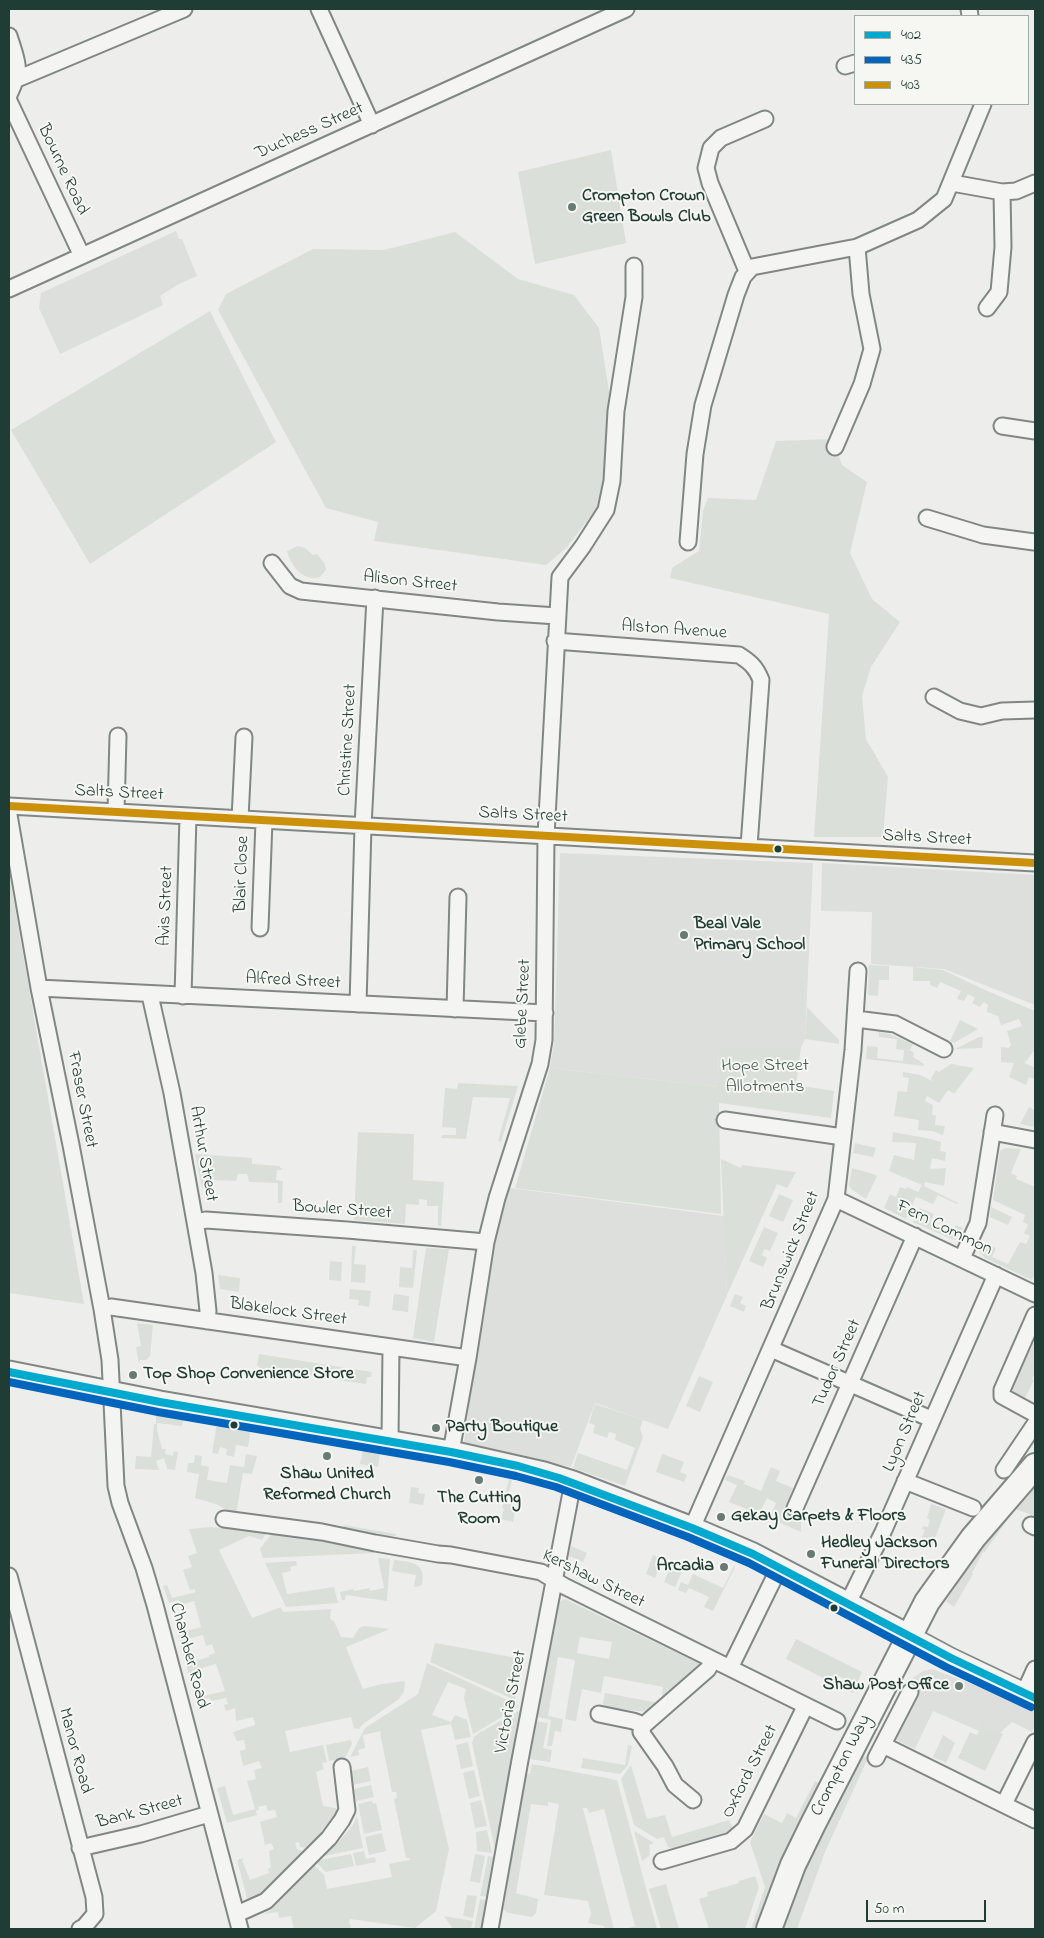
<!DOCTYPE html>
<html>
<head>
<meta charset="utf-8">
<style>
	body { margin:0 }
	#map { position:relative; width:1044px; height:1938px; overflow:hidden; background:#edeeeb; font-family:"Indie Flower",sans-serif }
	canvas { display:block }
	.frame { position:absolute; inset:0; border:10px solid #1f3d34; pointer-events:none }
	.legend { position:absolute; left:854px; top:15px; width:175px; height:90px; box-sizing:border-box; background:#f6f6f2; border:1px solid #a0aca6; margin:0; padding:6px 9px; list-style:none; font-size:15px; color:#1f3d34 }
	.legend li { display:flex; align-items:center; gap:10px; height:25px }
	.legend b { width:25px; border:1px solid #a0aca6 }
	.scale { position:absolute; left:866px; top:1900px; width:120px; height:22px; box-sizing:border-box; border:2px solid #1f3d34; border-top:0; padding-left:6px; font-size:15px; line-height:18px; white-space:nowrap; color:#1f3d34; -webkit-text-stroke:4px #f6f6f2; paint-order:stroke }
</style>
</head>
<body>
<div id="map">
<canvas width="1044" height="1938"></canvas>
<div class="frame"></div>
<ul class="legend">
<li><b style="height:6px;background:#00a9ce"></b>402</li>
<li><b style="height:6px;background:#0065bd"></b>435</li>
<li><b style="height:6px;background:#cc910a"></b>403</li>
</ul>
<div class="scale">50 m</div>
</div>
<script>
const ctx = document.querySelector('canvas').getContext('2d');
ctx.lineJoin = 'round';
function fill(path, color) {
  ctx.fillStyle = color;
  ctx.fill(path, 'evenodd');
}
function strokePath(path, color, width, dash) {
  ctx.strokeStyle = color;
  ctx.lineWidth = width;
  ctx.lineCap = dash ? 'butt' : 'round';
  ctx.setLineDash(dash || []);
  ctx.stroke(path);
}
function label(font, color, halo, rows, align = 'center') {
  ctx.font = font + ' "Indie Flower",sans-serif';
  ctx.lineWidth = 4;
  ctx.setLineDash([]);
  ctx.textBaseline = 'middle';
  ctx.strokeStyle = halo;
  ctx.fillStyle = color;
  for (const [text, x, y, turn = 0] of rows) {
    ctx.save();
    ctx.translate(x, y);
    ctx.rotate((+turn || 0) * Math.PI / 180);
    ctx.textAlign = isNaN(turn) ? turn : align;
    if (halo) ctx.strokeText(text, 0, 0);
    ctx.fillText(text, 0, 0);
    ctx.restore();
  }
}
fill(new Path2D(`
	M176,231L179,239H182L197,276L179,284L160,296L163,305L60,354L39,308L41,293Z
	M560,853L813,863L805,1039L801,1047H719L718,1087L550,1068L554,1044Z
	M822,863L1035,875V1005L944,969L871,964L872,912L821,911Z
	M510,1188L724,1216L727,1295L668,1429L595,1403L571,1467L464,1443L491,1246Z
	M932,1669L1035,1708V1725L1032,1732L1012,1722L995,1738L933,1711L915,1749L879,1732L907,1682L923,1671Z`), '#dcdfdb');
fill(new Path2D(`
	M611,150L626,243L535,264L518,172Z
	M455,232L518,279L574,295L599,328L610,398L604,499L567,547L546,565L374,541L378,522L326,508L218,310L226,294L313,249L384,250Z
	M210,311L276,442L90,564L11,430Z
	M833,439L842,465L867,482L850,553L872,599L900,622L871,667L862,696L866,739L888,777L883,837H814L829,614L670,578L672,568L699,551L703,511L708,498L756,500L776,441Z
	M298,546L305,548L313,555L317,554L325,564L326,570L320,577C303,582 291,566 287,551Z
	M9,874L84,1304L9,1293Z
	M869,965L889,966V980H879L878,996L868,995Z
	M913,967L943,970L985,990L1035,1011V1049L1025,1063L1035,1068V1079L1029,1077L1026,1085L1009,1077L1014,1063L1001,1062V1047L1009,1048L1011,1045L1007,1031L1022,1026L1019,1019L1001,1025L998,1016L987,1012L988,1005L984,1002L980,1007L972,1003L975,998L968,994L964,1001L957,999L961,991L940,982L937,988L930,985V981H913Z
	M807,1007L839,1040V1044L805,1039Z
	M960,1020L978,1029L954,1043L950,1041Z
	M879,1032L889,1034L913,1044L910,1050L914,1053L913,1057L924,1064V1066L866,1059L867,1046L878,1047L877,1058L903,1061L904,1050L896,1049L897,1039L879,1037Z
	M979,1037H983L982,1048L955,1049Z
	M719,1047H801L796,1085L834,1091L831,1118L719,1103L721,1214L515,1188L550,1068L718,1087Z
	M951,1064L974,1068L954,1094L948,1090L939,1103L927,1096L925,1101L933,1105L932,1115H936L935,1125L945,1126L943,1135L932,1131L918,1130L919,1120L894,1116L898,1091L907,1092L909,1078L903,1077V1072L920,1075L932,1081L931,1078L936,1070L939,1072Z
	M458,1083L518,1086L501,1142L498,1141L510,1098L473,1097L466,1139L441,1138L442,1135H456V1128L442,1127L445,1088L457,1089Z
	M1029,1107L1035,1110V1123L1033,1127L1020,1124Z
	M358,1132L414,1134L413,1180L444,1182L441,1226H438V1206H427V1200L419,1199V1205L406,1204L405,1224L354,1220Z
	M893,1132L931,1139L941,1142L940,1151L946,1152L945,1161L932,1158L930,1169L946,1168L944,1186L925,1182L924,1186L958,1203L957,1204L938,1195L933,1204L916,1197L906,1219L884,1208L890,1194L896,1197L900,1187L906,1189L907,1187L918,1192L922,1185L889,1171L894,1155L914,1160L916,1143L892,1142Z
	M855,1143L876,1148L873,1157L853,1153Z
	M1005,1148L1021,1149L1011,1173L1017,1176L1016,1179L1035,1187V1274L1032,1280L985,1258L979,1251L982,1242L996,1248L992,1257L1008,1264L1020,1242L1026,1244L1030,1236L1024,1233L1028,1225L1023,1222L1025,1215L993,1200L1000,1151Z
	M195,1154L252,1158V1164L279,1166L283,1170H277L276,1180L283,1181L282,1203H278V1183L249,1182L247,1174H238L236,1181L213,1180V1189L202,1188Z
	M721,1159L741,1168L742,1165L796,1172L787,1188L777,1184L727,1295Z
	M852,1168L870,1173L877,1176L866,1199L851,1189L849,1185Z
	M779,1194L793,1200L783,1222L769,1216Z
	M991,1207L1012,1217L1008,1225L990,1217Z
	M920,1208L934,1214L930,1222L948,1231L951,1227L954,1228L956,1225L963,1228L956,1240L951,1239L913,1222Z
	M764,1227L778,1233L770,1251L764,1249L762,1255L767,1258L763,1267L749,1261Z
	M352,1246H356L354,1264L366,1265L365,1283L351,1282Z
	M426,1248L449,1249L434,1342L413,1338Z
	M413,1250H417L413,1288L399,1287L400,1267L412,1268Z
	M330,1261L342,1262L341,1281L329,1280Z
	M218,1275L240,1278L239,1292L220,1289Z
	M350,1289L371,1291L369,1307L358,1305L359,1300L349,1299Z
	M394,1294L409,1296L408,1312L392,1310Z
	M735,1294L743,1297L740,1303L746,1306L744,1312L730,1306Z
	M137,1323L153,1325L150,1356L146,1360H140L139,1364L136,1347L141,1346Z
	M1035,1340V1372L1032,1379L1034,1380L1025,1398L1014,1392L1012,1389Z
	M259,1354L372,1372L371,1377H367L366,1384L259,1369V1366H257Z
	M699,1376L713,1382L700,1412L686,1406Z
	M595,1404L643,1420L640,1429L643,1437L625,1486L573,1468L578,1453L627,1470L635,1448L615,1440L616,1434L609,1432L607,1438L593,1433L595,1425L589,1423Z
	M156,1415L184,1418L182,1426L157,1423V1430L162,1449H166L165,1454L173,1456L174,1451L178,1452L175,1470L167,1469L164,1458L156,1461L159,1470L135,1469L136,1456L151,1457L154,1424H156Z
	M217,1423L251,1429L248,1447L236,1445L234,1457L226,1455L227,1449L220,1447L218,1454L212,1453Z
	M363,1450L380,1453L378,1467L360,1464Z
	M246,1454L257,1456L252,1474L243,1473L236,1514L216,1504L195,1498L199,1474L187,1472L188,1463H194L195,1455L202,1456L201,1465L209,1467L207,1480L227,1483L230,1465L244,1467Z
	M662,1454L684,1462L680,1472L687,1475L684,1482L656,1472Z
	M771,1467L780,1471L776,1481L793,1488L785,1506L800,1514L801,1520V1532L769,1518L776,1503L767,1498L759,1514L729,1502L737,1485L725,1480L728,1475L745,1481L744,1484L761,1491Z
	M1035,1477V1516L1015,1509L984,1553L983,1552L972,1573L973,1574L954,1607L946,1601L993,1529Z
	M509,1479L512,1480L506,1503L516,1506L513,1522L501,1519L504,1509L502,1508Z
	M411,1487L419,1488L418,1493L425,1494L423,1505L409,1503Z
	M931,1504L946,1509L931,1549L919,1544L925,1530L922,1529L923,1526L928,1527L930,1520L927,1518Z
	M344,1525L396,1534V1536H369L343,1531Z
	M211,1527L267,1532L262,1540L249,1536L219,1550L252,1618L281,1607L283,1612L331,1609L330,1619L334,1621L341,1637L353,1638L359,1628L364,1626L390,1629L346,1647L347,1650L363,1689L381,1684L405,1681L404,1692L399,1699L363,1724L359,1729L354,1728L351,1717L285,1731L290,1752L323,1745L327,1762L322,1763L324,1769L316,1772L323,1806L336,1808C337,1824 318,1838 308,1848L300,1847L299,1842L295,1843L297,1849L304,1852L254,1902H248L237,1860L244,1858L242,1860L250,1880L269,1873L268,1869L271,1867L269,1851L274,1849L271,1843L265,1845L260,1822L277,1817L275,1810L268,1811L266,1805L258,1807L259,1810L256,1811L257,1815L227,1823L217,1788L225,1786L233,1815L255,1809L247,1781L256,1779L254,1770L262,1768L259,1761L243,1766L240,1751L246,1749L244,1740L237,1741L233,1732L255,1725L253,1717L236,1721L235,1708L226,1711L224,1705L228,1704L226,1698L211,1701L210,1698L196,1701L174,1620L178,1619L182,1632L201,1627L194,1601L180,1605L179,1600L169,1603L163,1586L167,1585L172,1598L196,1592L194,1589L190,1590L183,1570L192,1567L188,1556L197,1553L189,1529ZM203,1635L206,1646L212,1644L215,1653L209,1655V1657L189,1663L184,1640ZM216,1664L225,1691L199,1697L192,1671Z
	M272,1533L339,1544L374,1552V1553L263,1558L260,1549Z
	M571,1546L587,1553L583,1562L569,1556Z
	M653,1555L663,1559L655,1578L646,1574Z
	M378,1558L390,1559L387,1601L346,1595L345,1600H342L340,1592L353,1589L354,1591L369,1588L370,1591L384,1588Z
	M394,1560C411,1562 426,1562 422,1584L420,1586L414,1587L416,1575L392,1571Z
	M296,1561L297,1565L290,1567L291,1571L282,1573L287,1594L334,1587L338,1603L286,1607L265,1563Z
	M672,1563L684,1567L675,1587L664,1582Z
	M734,1566L735,1567L713,1611L704,1607L709,1597L689,1588L686,1593L678,1590L681,1582L688,1585L693,1574L723,1588Z
	M565,1599L700,1664V1669L661,1702L663,1687L604,1676L601,1693L582,1689L576,1721L565,1719L575,1660L558,1657L548,1716L563,1719L561,1732L555,1731L552,1746H547L551,1720L537,1717L540,1692L559,1602ZM580,1637L612,1642L609,1659L577,1653Z
	M796,1639L862,1672L853,1693L843,1688L846,1680L839,1676L835,1684L786,1659Z
	M435,1643L523,1659L515,1700L430,1662Z
	M427,1663L518,1705L517,1708L473,1734L464,1698L466,1689L448,1682L432,1715L451,1722L455,1715L467,1720L471,1737L455,1740L451,1724L421,1730L449,1849L436,1911L415,1928L350,1919L349,1924L351,1925L350,1929H294L291,1916L279,1918L278,1912L264,1914L271,1910L314,1865L324,1875L327,1889L392,1877L389,1864L410,1860L409,1858H406L394,1799L397,1798L396,1792H392L380,1733L381,1731L363,1735L365,1748L358,1750L359,1755L350,1757L365,1728L418,1694Z
	M605,1693L659,1703L651,1711L647,1712L608,1708L603,1704Z
	M522,1709L496,1854L472,1743L474,1737L479,1733Z
	M536,1721L548,1723L543,1748L552,1750L550,1762L530,1759Z
	M982,1724L987,1727L985,1731L990,1732L992,1729L1003,1734L985,1771L958,1758L970,1732L977,1735Z
	M943,1735L955,1743L946,1763L933,1757Z
	M351,1740L352,1744L345,1758L329,1761L326,1745Z
	M468,1742L473,1766L461,1769L456,1745Z
	M628,1745L632,1746L628,1765L620,1774L581,1768L583,1758L625,1765Z
	M863,1756L868,1758L825,1852L797,1929H778C800,1868 828,1810 863,1756Z
	M532,1764L617,1780L657,1929H625L635,1926L604,1809L589,1813L587,1808H583L614,1929H605L604,1926L588,1923L591,1914L588,1901L544,1895L559,1804L548,1802V1806L531,1804L516,1893L538,1899L536,1913L532,1917L508,1913L503,1909L526,1774H530Z
	M631,1765L647,1819L665,1815L672,1837L729,1820L733,1828L731,1831L674,1849L668,1847L664,1837L657,1839L634,1825L621,1779Z
	M368,1767L371,1781L352,1785L350,1774L351,1771Z
	M474,1770L480,1796L469,1799L463,1773Z
	M815,1781L819,1783L791,1846L760,1929H751L765,1887L750,1842L764,1814L782,1823L787,1813L796,1818Z
	M371,1785L374,1797L356,1801L354,1789Z
	M481,1800L487,1826L475,1828L470,1803Z
	M372,1801L373,1804L376,1803L382,1830L364,1834L358,1804Z
	M357,1816L363,1848L324,1856L342,1838L353,1825Z
	M487,1830L492,1853L477,1851L476,1832Z
	M634,1831L654,1843L649,1845L650,1855L642,1861Z
	M382,1833L386,1851L369,1855L365,1837Z
	M364,1851L366,1859L375,1857L376,1862L356,1866L353,1853Z
	M351,1854L354,1866L326,1872L317,1863L320,1860Z
	M475,1854L485,1856L480,1883L470,1881Z
	M488,1856L494,1857L495,1859L489,1897L480,1896Z
	M755,1876L759,1887L745,1929H709L699,1899L708,1896L707,1892L739,1883V1881Z
	M666,1884L679,1929H661L649,1889Z
	M467,1895L477,1896L473,1918L463,1916Z
	M480,1899L488,1901L483,1929H474Z
	M444,1916L473,1921L471,1929H453Z`), '#dadfda');
const minor = new Path2D(`
	M319,9L372,125
	M969,9L970,16
	M9,36C18,64 22,68 9,95
	M845,66L855,63
	M17,79L184,9
	M9,101L82,256
	M952,183L1002,192L1016,191L1035,183
	M747,271L710,183L706,168L711,148L721,138L765,119
	M9,289L626,9
	M987,308L999,292L1003,247L1002,192
	M1002,426L1035,431
	M835,447L862,384L872,349L861,294L857,247
	M927,518L983,535L1034,542
	M688,542L695,454L703,405L736,295L743,277L752,267L857,247L918,220L944,199L983,104
	M272,563L290,586L301,591L498,612L557,616
	M555,641L739,655C750,662 756,667 761,680L749,846
	M934,697L960,711L981,716L1002,711L1035,710
	M9,806L1035,863
	M116,812L118,736
	M9,815L39,988L71,1145L102,1309L110,1360L116,1486L120,1503L144,1568L155,1605L240,1929
	M240,819L244,737
	M260,928L264,821
	M39,988L545,1013
	M150,995L172,1093L195,1222L204,1273L208,1311L207,1321
	M183,996L188,816
	M358,1004L363,826L375,598
	M455,1009L458,897
	M856,1019L895,1024L944,1049
	M725,1120L843,1137
	M992,1132L1035,1140
	M836,1199L1035,1294
	M195,1222L206,1220L347,1230L486,1242
	M962,1258L978,1223L995,1115
	M102,1309L111,1307L468,1358
	M1035,1315L1002,1390V1396L1035,1414
	M771,1349L931,1419
	M390,1441L391,1347
	M451,1452L468,1358L486,1242L497,1198L540,1064L544,1040L546,836L560,577L583,546L606,510L612,481L616,411L634,297V266
	M1004,1470L1035,1424
	M905,1481L973,1508
	M795,1508L915,1236
	M224,1519L322,1532L375,1543L438,1554L451,1555L541,1572L564,1586L837,1721
	M1031,1525L1035,1527
	M692,1528L836,1199L853,1050L858,971
	M9,1576L94,1897L95,1914L84,1927L80,1929
	M848,1603L883,1532L996,1275
	M730,1668L779,1568
	M1024,1693L1035,1669
	M599,1714L633,1721L644,1725
	M883,1745L1035,1820
	M876,1758L910,1692
	M693,1800L675,1785L665,1766L641,1732L644,1725L708,1669L713,1660
	M1004,1804L1035,1742
	M80,1848L141,1834L209,1814
	M662,1861L731,1841L745,1829L805,1707
	M237,1914L266,1901L329,1838L342,1820L347,1810L342,1767
	M490,1929L520,1760L573,1482`);
const tertiary = new Path2D(`
	M910,1636L951,1658L1035,1698`);
const secondary = new Path2D(`
	M9,1372L160,1402L451,1452L544,1473L573,1482L692,1528L753,1554L910,1636`);
const primary = new Path2D(`
	M769,1929L793,1865L813,1824L927,1602L973,1538L1035,1466`);
strokePath(minor, '#818784', 19);
strokePath(tertiary, '#818784', 22);
strokePath(secondary, '#818784', 25);
strokePath(primary, '#818784', 28);
strokePath(minor, '#f4f4f2', 15);
strokePath(tertiary, '#f4f4f2', 19);
strokePath(secondary, '#f4f4f2', 21);
strokePath(primary, '#f4f4f2', 24);
strokePath(new Path2D(`
	M9,1372L160,1402L451,1452L518,1466L559,1478L692,1528L753,1554L951,1658L1035,1698`), '#00a9ce', 8);
strokePath(new Path2D(`
	M9,1382L158,1412L449,1462L516,1476L556,1487L688,1537L749,1563L946,1667L1031,1707`), '#0065bd', 8);
strokePath(new Path2D(`
	M9,806L1035,863`), '#cc910a', 8);
for (const [x, y, r, color] of [
	[572,207,5,"#677b74"],
	[778,849,4.5,"#1f3d34"],
	[684,935,5,"#677b74"],
	[133,1375,5,"#677b74"],
	[234,1425,4.5,"#1f3d34"],
	[436,1428,5,"#677b74"],
	[327,1456,5,"#677b74"],
	[479,1480,5,"#677b74"],
	[721,1517,5,"#677b74"],
	[811,1554,5,"#677b74"],
	[724,1567,5,"#677b74"],
	[834,1608,4.5,"#1f3d34"],
	[959,1686,5,"#677b74"]
]) {
  const dot = new Path2D();
  dot.arc(x, y, r, 0, 2 * Math.PI);
  ctx.fillStyle = color;
  ctx.fill(dot);
  strokePath(dot, '#f6f6f2', 2);
}
label('18px', '#1f3d34', '#f6f6f2', [
	["Duchess Street",310,132,-24],
	["Bourne Road",62,170,65],
	["Alison Street",410,583,6],
	["Alston Avenue",674,631,4],
	["Christine Street",349,740,-87],
	["Salts Street",119,794,3],
	["Salts Street",523,816,3],
	["Salts Street",927,839,3],
	["Blair Close",243,874,-88],
	["Avis Street",167,906,-88],
	["Alfred Street",293,982,3],
	["Glebe Street",524,1004,-87],
	["Fraser Street",81,1100,79],
	["Arthur Street",202,1154,80],
	["Bowler Street",342,1211,4],
	["Fern Common",944,1229,26],
	["Brunswick Street",792,1251,-68],
	["Blakelock Street",288,1313,8],
	["Tudor Street",838,1364,-66],
	["Lyon Street",906,1432,-67],
	["Kershaw Street",593,1580,26],
	["Chamber Road",188,1656,75],
	["Victoria Street",512,1702,-79],
	["Manor Road",74,1751,75],
	["Crompton Way",842,1766,-63],
	["Oxford Street",751,1772,-63],
	["Bank Street",140,1813,-15]
]);
label('bold 18px', '#1f3d34', '#f6f6f2', [
	["Crompton Crown",582,197],
	["Green Bowls Club",582,218],
	["Beal Vale",694,925],
	["Primary School",694,946],
	["Top Shop Convenience Store",143,1375],
	["Party Boutique",446,1428],
	["Shaw United",327,1475,"center"],
	["Reformed Church",327,1496,"center"],
	["The Cutting",479,1499,"center"],
	["Room",479,1520,"center"],
	["Gekay Carpets & Floors",731,1517],
	["Hedley Jackson",821,1544],
	["Funeral Directors",821,1565],
	["Arcadia",714,1567,"right"],
	["Shaw Post Office",949,1686,"right"]
], 'left');
label('18px', '#415b52', '#f6f6f2', [
	["Hope Street",765,1067],
	["Allotments",765,1088]
]);
</script>
</body>
</html>
